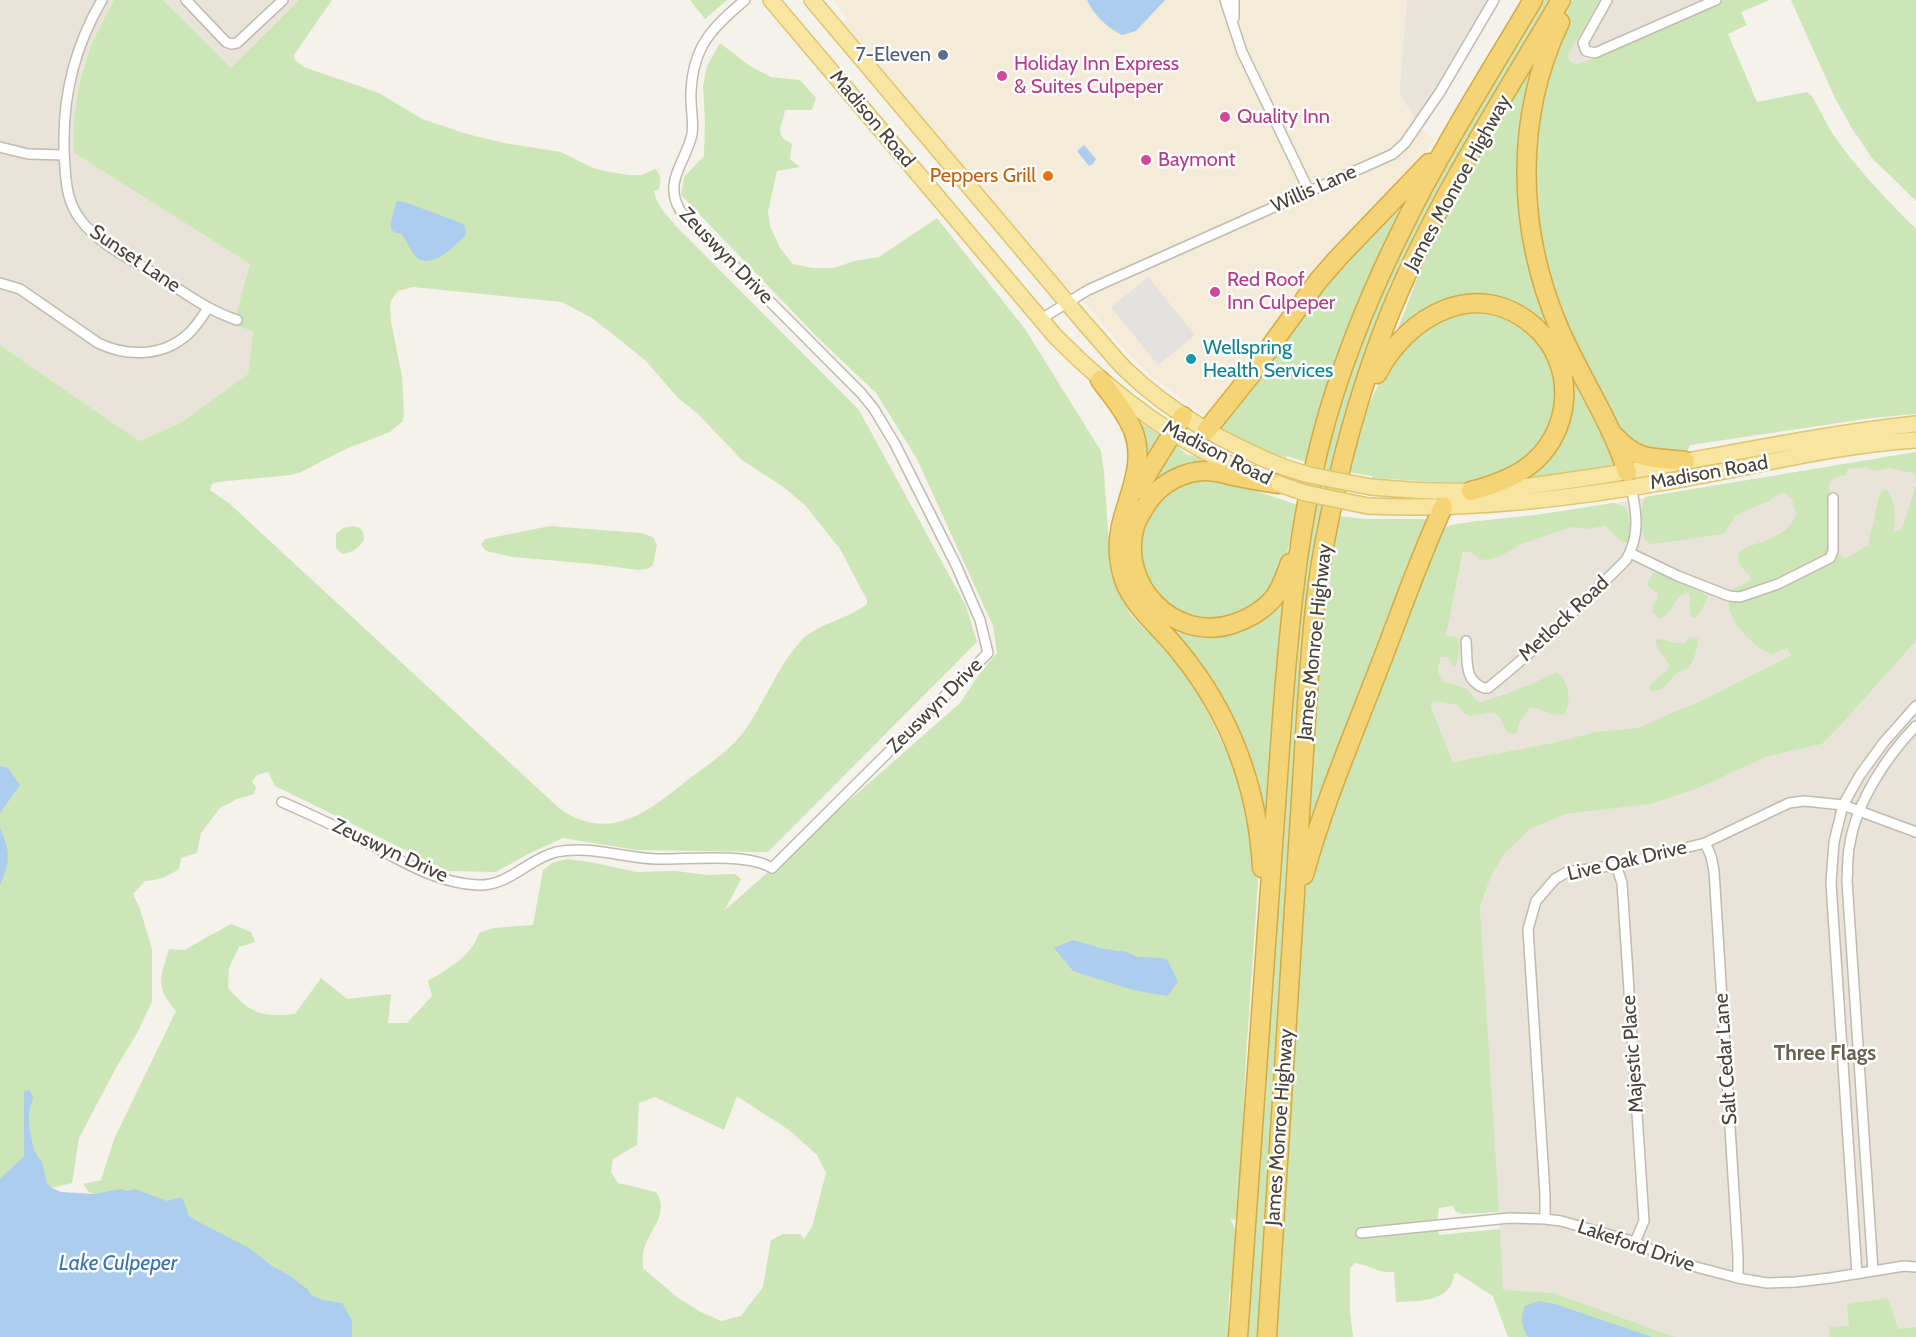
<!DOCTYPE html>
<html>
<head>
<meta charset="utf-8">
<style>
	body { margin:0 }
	canvas { display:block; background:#f4f2eb }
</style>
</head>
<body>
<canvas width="1916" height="1337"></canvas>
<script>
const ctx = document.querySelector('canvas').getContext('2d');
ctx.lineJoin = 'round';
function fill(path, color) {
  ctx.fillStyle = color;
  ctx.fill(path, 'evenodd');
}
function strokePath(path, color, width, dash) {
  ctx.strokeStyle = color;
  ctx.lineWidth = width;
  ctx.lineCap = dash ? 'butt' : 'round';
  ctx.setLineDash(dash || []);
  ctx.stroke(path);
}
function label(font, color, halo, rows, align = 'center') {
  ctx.font = font + ' Cabin,sans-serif';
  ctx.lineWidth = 5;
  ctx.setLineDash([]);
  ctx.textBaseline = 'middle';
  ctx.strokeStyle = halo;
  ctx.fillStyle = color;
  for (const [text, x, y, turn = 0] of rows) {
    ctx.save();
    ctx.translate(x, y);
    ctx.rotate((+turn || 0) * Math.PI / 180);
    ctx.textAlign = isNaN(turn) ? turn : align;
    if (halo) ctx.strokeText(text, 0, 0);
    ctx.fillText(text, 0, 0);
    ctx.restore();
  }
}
fill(new Path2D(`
	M0,0H114L100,25L83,67L75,107L74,153L250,264L233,325L253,331L248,374L179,424L139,441L0,345Z
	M163,0H299L231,69Z
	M1407,0H1493L1418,124L1399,93Z
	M1600,0H1724L1627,45L1581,63L1574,64L1569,60L1568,55Z
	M1916,452V483L1902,528L1787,648L1791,655L1707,698L1637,728L1595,732L1557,742L1453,762L1431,707L1470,522L1536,515L1598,506Z
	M1916,641V1337H1675L1554,1293L1503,1290L1480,907L1491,876L1505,852L1530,829L1566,814L1651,804L1699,788L1765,757L1822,744L1838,728Z`), '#e8e4d9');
fill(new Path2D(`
	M833,0H1407L1399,93L1418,124L1434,140L1402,183L1210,416L1204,415L1151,376L1131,357L1073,290L1067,288L1054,276L970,176L839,24L848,19Z`), '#f4ebd8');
fill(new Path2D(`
	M114,0H163L231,68L299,0H332L294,55L295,60L304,67L379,93L422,119L467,134L504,143L561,152L591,167L604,171L629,175H642L655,169C662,176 661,180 659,189L654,191C656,205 667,215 676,226L859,410L966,606L977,642L768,852L636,850L563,838L528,854L496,872L448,871L275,786L268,772L257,775L252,782L256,787L254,794L237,799L220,808L201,833L197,853L181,858L179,869C168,876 158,881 145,881L133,894L140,909L152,949V1002L137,1033L116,1068L79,1138L72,1183L52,1188L0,1186V345L139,441L179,424L248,374L253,331L233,325L250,264L74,153C72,93 84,52 114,0ZM413,287L562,302L592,318L645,360L678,398L696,412L742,460L782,486L805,505L840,549L867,600V604C847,620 817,623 800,642C777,667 766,700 747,727C734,747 712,762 693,776C652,808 612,845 560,809L230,504L210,490L212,484L217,482L291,475L301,472L348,448L390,432L403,421L404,414L402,376L391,321L390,305L392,299L398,291Z
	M690,0H727L705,19Z
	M1541,0H1554L1450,177L1325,507L1261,1337H1245L1286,738L1304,556L1334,423L1357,349L1411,224Z
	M1573,0H1600L1568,55L1569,60L1574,64L1581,63L1627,45L1724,0H1770L1741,12L1747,25L1728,34L1757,102L1807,92L1812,96C1819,108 1825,121 1832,133C1856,168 1886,199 1916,229V414L1872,418L1690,445L1687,452L1668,456L1625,443L1566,332L1537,246L1533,121L1560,25Z
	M1791,0H1916V201L1872,158L1851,127L1834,96Z
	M720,43L750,66L771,77L800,80L816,98L812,110H785C783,126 772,134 792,144L790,159L800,167L777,171L768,211L770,226L780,248L793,264L813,268H834L854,261L879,257L937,218L1025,329L1101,451L1104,471L1111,573L1130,614L1148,633L1165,643L1194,684L1238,776L1251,825L1258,883L1246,1057L1239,1220L1230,1219L1238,1235L1233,1278L1229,1295L1228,1337H352V1330L119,1203L89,1192L83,1184L101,1180L114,1139L176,1011C154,986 161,977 169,949L184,950L231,924L251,932L255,942L239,947L229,968L228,988C251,1014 261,1017 295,1014L321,978L347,999L391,994L388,1023H407L432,996L428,981C449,968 471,957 479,933L493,928L533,925L543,870L552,863L567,859L590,862L636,872L675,871L708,875L730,874H735L741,879L725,910L960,703L980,673L997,653L993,626L917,459L876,393L818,338L681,195L684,177L704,156L705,120L703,86L707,66ZM737,1096L789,1130L817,1155L826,1173L812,1227L804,1239L800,1234H783L771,1240L763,1287L741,1316L721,1321L701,1312L678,1298L643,1268C643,1262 642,1255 644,1249C650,1229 670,1213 656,1192L618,1183L611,1172L613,1159L637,1145L639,1103L655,1097L724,1130Z
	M1543,46L1525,127L1554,336L1481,299L1391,347L1430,245L1474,161Z
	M1414,185C1381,247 1351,311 1329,378C1320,406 1314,434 1306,462L1287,456L1286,458L1266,451L1218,428L1319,285Z
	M1491,310L1529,328L1557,372V416L1531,459L1477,482L1456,483L1372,478V476L1348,472L1367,409L1388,364L1398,349L1445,312Z
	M1566,368L1580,388L1617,464L1614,467L1516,480L1545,457Z
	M1127,414L1164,438L1142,473Z
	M1173,442L1186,454L1211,461L1214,466L1151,485Z
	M1916,452V641L1838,728L1822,744L1765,757L1699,788L1651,804L1566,814L1530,829L1505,853L1491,876L1480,907L1499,1212L1462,1214L1455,1211L1453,1206L1439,1208L1437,1223L1439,1235L1500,1229L1503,1290L1554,1293L1675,1337H1508L1493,1296L1457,1273L1454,1274C1452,1303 1417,1301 1396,1302L1394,1272C1380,1274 1369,1265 1355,1263L1350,1268V1311L1353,1337H1276L1302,912L1307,883L1372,698L1442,530L1451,525L1470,522L1536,515L1613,503L1626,507L1631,527L1629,541L1627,543L1622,542L1605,526L1587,529L1571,527L1522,544L1500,556L1488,560L1479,559L1470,552H1463L1446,636L1457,637C1461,645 1459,659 1455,666H1452L1448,657H1441L1438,671L1442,681L1467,689L1477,701L1481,702C1508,694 1532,684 1557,672C1569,682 1572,699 1565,714L1556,715L1532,707L1529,708L1519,724L1517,733L1513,734L1507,732C1502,724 1502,715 1492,712L1469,716L1465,714L1458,705L1441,702L1432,701L1431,707L1453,762L1557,742L1595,732L1637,728L1707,698L1791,655L1787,648L1772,654C1757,649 1737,630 1731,614C1728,607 1729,599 1729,590L1749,582L1751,577C1746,572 1738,565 1738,557C1739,541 1787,545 1796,514L1792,499L1784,493L1779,494L1769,501L1736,515L1724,534L1654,544L1648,543C1638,532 1640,511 1645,497ZM1866,467L1873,471L1889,468L1913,473L1915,475L1916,484L1902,528L1894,532C1896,520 1896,496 1885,489L1881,492L1879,497L1868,545L1849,557L1844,558L1830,546L1828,541L1829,484L1834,477L1846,475L1848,469Z
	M1199,479L1233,483L1298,505L1286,557L1267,600L1220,624L1177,615L1144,580L1139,543L1145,522L1163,496L1185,483Z
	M1338,516L1366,519H1432L1307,848C1314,737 1320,626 1338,516Z
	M353,526C362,527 364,531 364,540C358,548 352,553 342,554L336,548V534L343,528Z
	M550,526L640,533L653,537L657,545L653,565L647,569L638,570L593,564L513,557L486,551L481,545L485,539Z
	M1659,572L1707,595L1708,597L1700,613L1696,617H1692C1687,610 1692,602 1689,593C1672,593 1675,615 1660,618L1653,613V605L1658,598L1657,593L1648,586L1647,583L1653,573Z
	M1279,599L1282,602L1269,813H1265L1264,819L1253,791L1173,632L1188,633Z
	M1693,637L1698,639C1698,648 1694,662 1687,669C1669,670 1670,695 1649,690L1651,684L1667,670L1669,666C1666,657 1656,650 1655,640C1665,637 1673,645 1684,643L1688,639Z
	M1888,1298L1898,1329L1916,1327V1337H1830L1829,1327L1849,1326L1847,1304Z`), '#cde6b7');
fill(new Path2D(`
	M1148,277L1195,335L1158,365L1111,307Z`), '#e3e2df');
fill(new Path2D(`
	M1087,0H1165L1136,31L1122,35C1107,28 1094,15 1087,0Z
	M1084,145L1096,159L1093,164L1089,166L1077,151Z
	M397,201L405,202L461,223L465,226L466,234L463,238C453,247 441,260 427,261C413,262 410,244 402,235C398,232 393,234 391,228C390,224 395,205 397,201Z
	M0,766L8,768L20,785L0,813Z
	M0,828C10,851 11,861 0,885Z
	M1073,940L1104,949L1127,952L1137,957L1161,958L1167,959L1178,982L1167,996L1133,990L1073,971L1054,948Z
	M30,1090L33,1098L29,1112V1123L31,1136L34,1150L42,1163L47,1183L52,1188L61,1192L94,1194L121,1189L127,1191L135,1189L167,1201L182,1197L189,1216L195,1220L249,1248L272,1266L289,1275L307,1289L311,1295L323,1300L342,1303L352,1320V1337H0V1179L24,1156V1093L25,1091Z
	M1539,1301L1555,1304L1652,1337H1528C1521,1326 1520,1318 1525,1306Z`), '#accded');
const street = new Path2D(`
	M102,0C72,51 60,107 65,167C66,185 68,203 80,219C98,244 131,259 157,275C183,292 207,310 237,320
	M186,0L226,42L231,44L237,43L283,0
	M1225,0L1242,52L1309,191
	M1607,0L1583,43L1586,51L1595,53L1716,0
	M1234,18V0
	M0,147L28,154L64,155
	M0,283L20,289L98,343C127,357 163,357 188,334C196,327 202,317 208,308
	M1041,319L1088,290L1393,154L1405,143L1440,92L1494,0
	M1630,553L1678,576L1729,596L1740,597L1778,584L1830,558L1833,551V498
	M1466,641C1468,660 1463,680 1484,688H1488C1537,649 1582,604 1626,560C1640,536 1637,513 1631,487
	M282,802C310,814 337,827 364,841C400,860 436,883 477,885C508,887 528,859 556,852C589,845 623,858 656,859C686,860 747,852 772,868L988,653L980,620L956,565L895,444L874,409L861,393L681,212C662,181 686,163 692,134C694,120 690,106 691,92C693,46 712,28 745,0
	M1705,843L1711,856L1714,871L1738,1256V1278
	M1616,865L1622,883L1644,1221L1635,1242
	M1545,1219V1194L1528,929L1536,901L1555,879L1567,872L1616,865L1705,843L1789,803L1804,801L1843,805L1916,832
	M1361,1233L1509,1218L1545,1219L1561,1221L1635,1242L1677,1262L1738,1278L1767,1283L1796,1282L1830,1278L1904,1266L1916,1267
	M1873,1271L1847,881C1848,868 1847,855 1850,843C1857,801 1887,756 1916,726
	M1857,1274L1831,883L1834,842L1843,805L1860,775L1884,742L1916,706`);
const primary = new Path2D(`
	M771,0L1055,336C1112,394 1177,444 1253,474
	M812,0L1086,325C1100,340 1112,356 1126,370C1172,414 1225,443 1283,467
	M1371,487C1404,490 1437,492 1471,491C1507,490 1543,484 1579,479C1692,463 1803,436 1916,424
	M1368,506C1472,511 1575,498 1677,480C1757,466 1835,445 1916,440`);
const highway = new Path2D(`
	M1560,22C1514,118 1517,230 1559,328C1580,377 1611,421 1627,472
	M1377,374C1407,316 1476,276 1534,326C1578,364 1573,435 1526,468C1510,479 1490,486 1471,491
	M1100,380C1112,396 1127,414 1134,433C1145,465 1128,495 1121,526C1117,544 1118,562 1124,580C1134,608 1161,628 1179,651C1230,713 1258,788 1262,868
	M1206,431L1251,375L1275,340L1318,281L1338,258L1429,163
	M1616,437C1638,462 1655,457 1685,461
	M1279,484C1264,482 1248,479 1233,476C1225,474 1215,471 1206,471C1184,471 1161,483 1148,502C1143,510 1138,517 1135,526C1118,585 1174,643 1233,624C1248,619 1262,611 1272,600C1281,590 1285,576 1290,563
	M1138,489L1183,416
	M1304,875C1323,806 1351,740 1377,673C1399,617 1418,561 1443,507
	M1238,1337L1283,706C1291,607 1300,510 1328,414C1347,350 1374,285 1404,225C1442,148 1489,74 1533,0
	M1267,1337L1307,704C1311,651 1314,598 1324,546C1338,470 1358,395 1386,323C1431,209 1499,105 1561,0`);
strokePath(street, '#c0bbae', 12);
strokePath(primary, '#ddc570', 18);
strokePath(highway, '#d4aa45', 21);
strokePath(street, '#fff', 9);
strokePath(primary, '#f8e6a0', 15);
strokePath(highway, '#f5d475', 18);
const primaryBridge = new Path2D(`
	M1283,467L1309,475L1371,487
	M1279,484L1305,493L1368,506`);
strokePath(primaryBridge, '#ddc570', 18, []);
strokePath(primaryBridge, '#f8e6a0', 15);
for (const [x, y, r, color] of [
	[943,55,6,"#5c6f8a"],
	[1002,76,6,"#d1479c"],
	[1225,117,6,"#d1479c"],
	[1146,160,6,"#d1479c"],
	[1048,176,6,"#e8710a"],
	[1215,292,6,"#d1479c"],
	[1191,359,6,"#0f9aa8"]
]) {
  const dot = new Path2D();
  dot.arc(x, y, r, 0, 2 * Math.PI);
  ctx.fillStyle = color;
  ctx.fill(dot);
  strokePath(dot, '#fff', 2);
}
label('20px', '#4e5e75', '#fff', [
	["7-Eleven",931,55]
], 'right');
label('20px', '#b23c85', '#fff', [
	["Holiday Inn Express",1014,64],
	["& Suites Culpeper",1014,87],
	["Quality Inn",1237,117],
	["Baymont",1158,160],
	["Red Roof",1227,280],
	["Inn Culpeper",1227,303]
], 'left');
label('20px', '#484339', '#fff', [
	["Madison Road",872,119,50],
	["James Monroe Highway",1458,183,-61],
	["Willis Lane",1314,189,-24],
	["Zeuswyn Drive",726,256,46],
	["Sunset Lane",135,259,34],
	["Madison Road",1217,453,27],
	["Madison Road",1709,473,-10],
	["Metlock Road",1564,619,-43],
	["James Monroe Highway",1315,642,-84],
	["Zeuswyn Drive",935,706,-45],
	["Zeuswyn Drive",390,851,25],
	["Live Oak Drive",1627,861,-13],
	["Majestic Place",1633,1054,-94],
	["Salt Cedar Lane",1726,1059,-94],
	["James Monroe Highway",1280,1127,-86],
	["Lakeford Drive",1636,1246,19]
]);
label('20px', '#c56008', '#fff', [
	["Peppers Grill",1036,176]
], 'right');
label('20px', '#0d838f', '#fff', [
	["Wellspring",1203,348],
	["Health Services",1203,371]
], 'left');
label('bold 21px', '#6a6251', '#fff', [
	["Three Flags",1825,1054]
]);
label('italic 21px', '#3873af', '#fff', [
	["Lake Culpeper",118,1264]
]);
</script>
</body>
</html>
